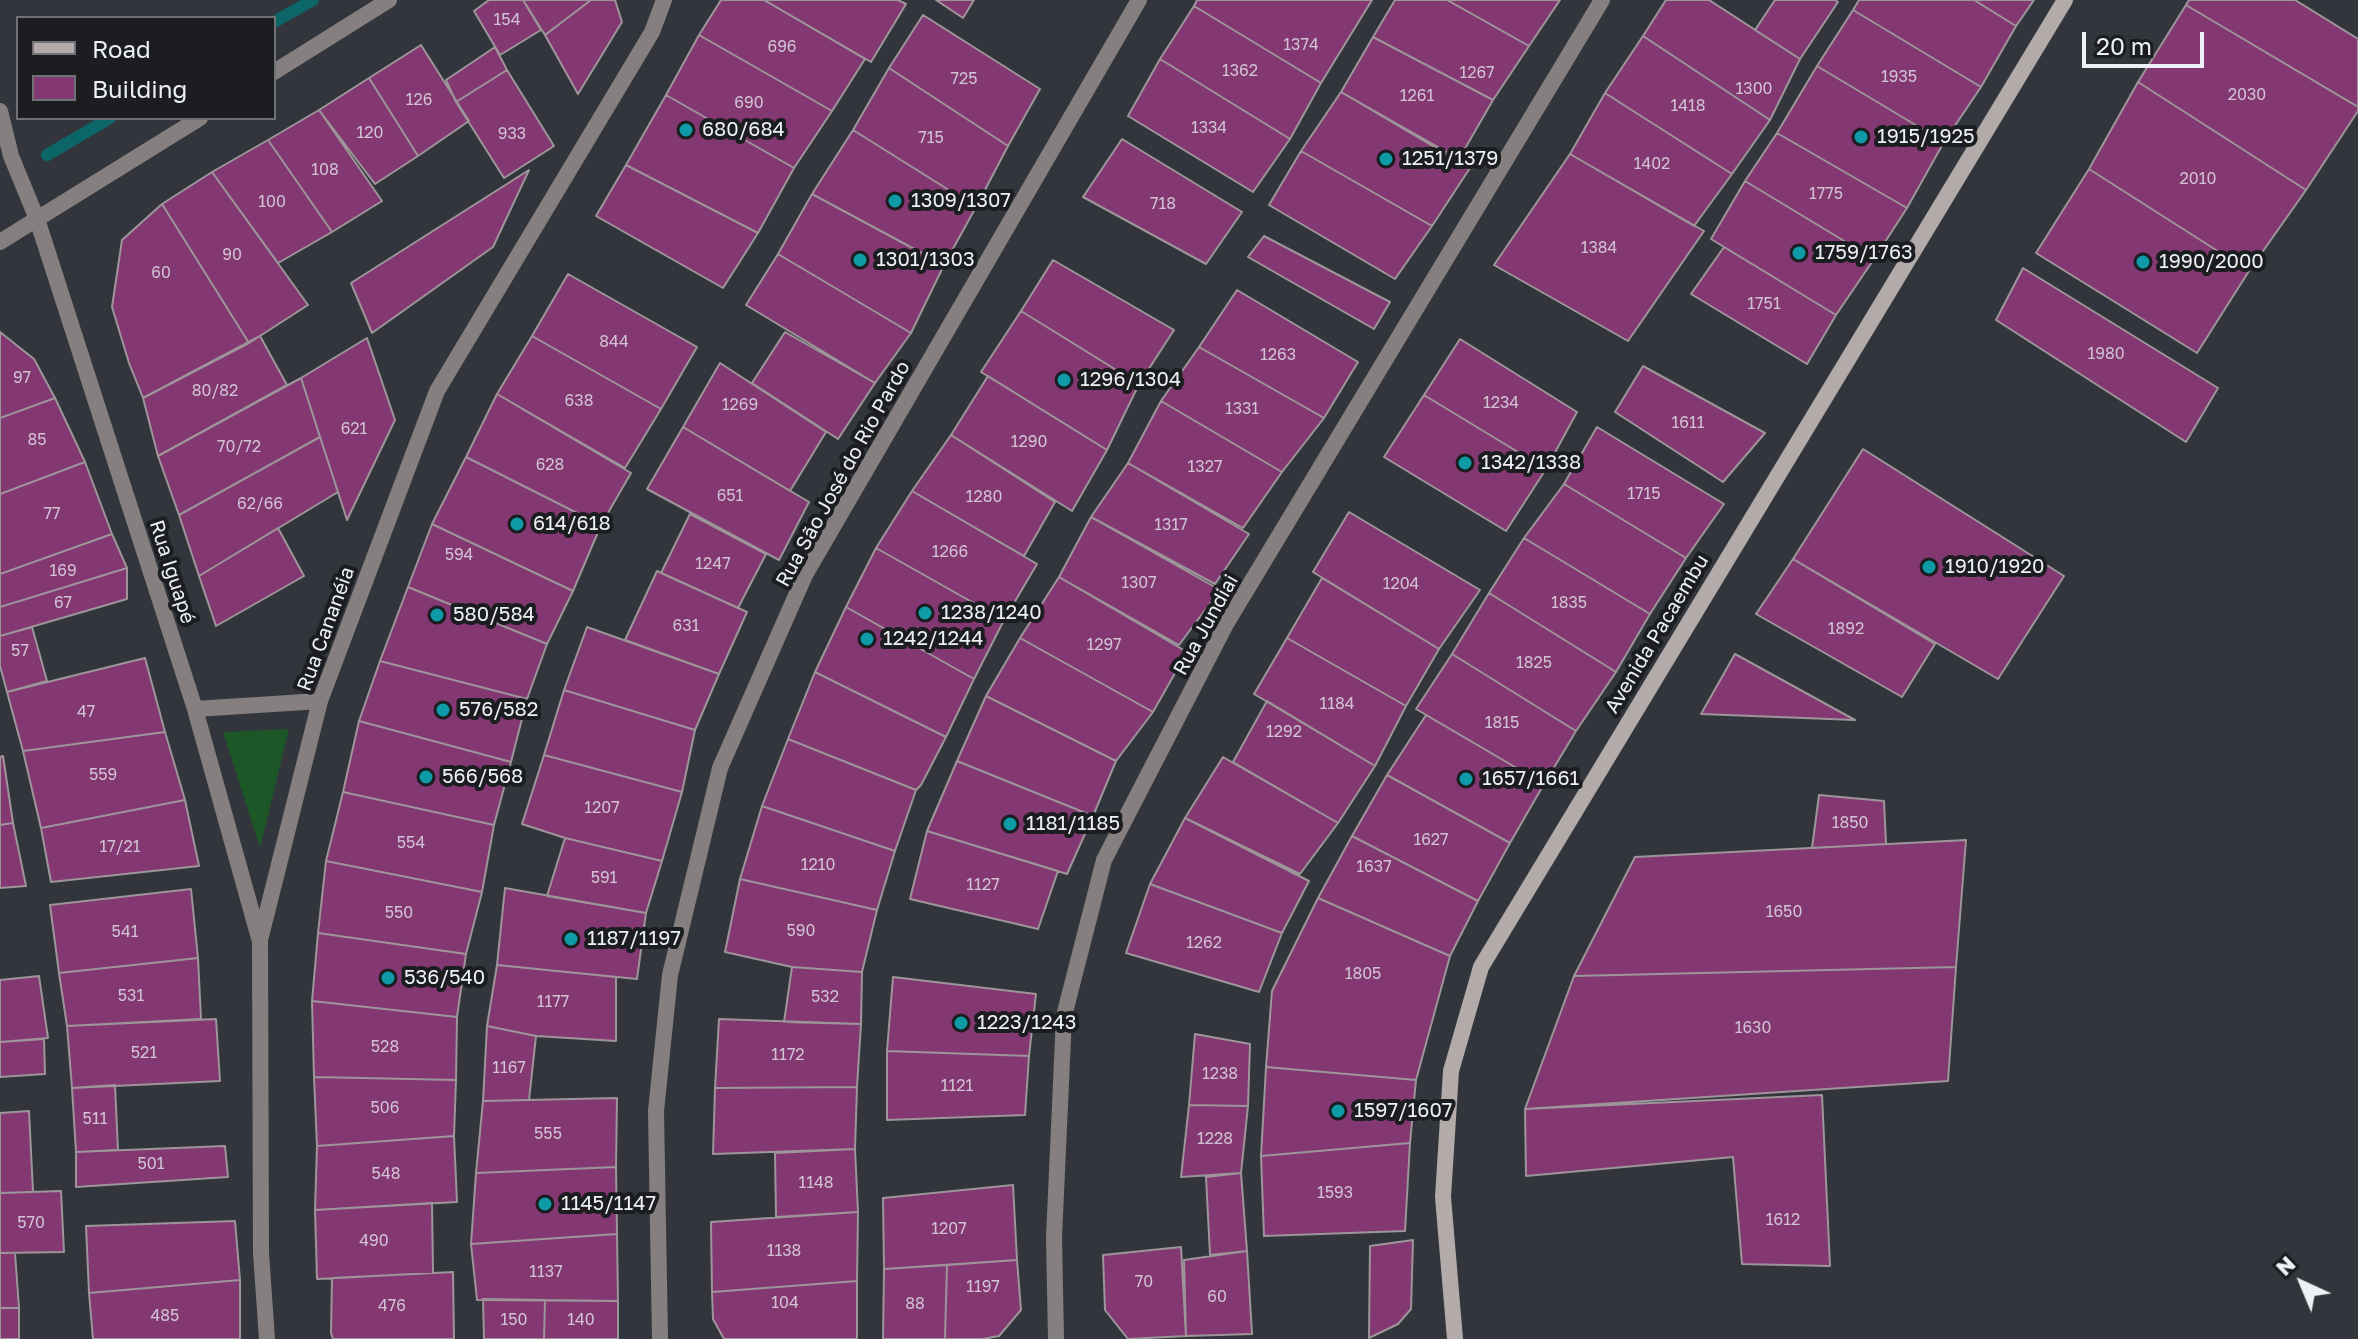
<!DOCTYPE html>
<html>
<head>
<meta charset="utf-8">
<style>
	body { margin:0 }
	#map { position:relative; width:2358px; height:1339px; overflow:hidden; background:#32363c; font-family:"Golos Text",sans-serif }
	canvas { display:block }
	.legend { position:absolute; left:16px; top:16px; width:260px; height:104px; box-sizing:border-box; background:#1b1d20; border:2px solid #6f7175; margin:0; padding:10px 14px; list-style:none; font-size:24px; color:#edf0f4 }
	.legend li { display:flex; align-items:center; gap:16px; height:40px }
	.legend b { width:40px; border:2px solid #6f7175 }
	.north { position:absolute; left:2262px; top:1243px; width:80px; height:80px; -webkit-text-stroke:6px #1b1d20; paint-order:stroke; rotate:316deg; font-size:22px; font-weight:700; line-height:32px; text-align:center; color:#edf0f4 }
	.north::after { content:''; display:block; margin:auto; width:28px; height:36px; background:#edf0f4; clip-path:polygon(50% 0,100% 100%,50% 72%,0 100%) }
	.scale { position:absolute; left:2082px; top:32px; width:122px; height:36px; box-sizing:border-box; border:4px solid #edf0f4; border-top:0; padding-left:10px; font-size:24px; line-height:28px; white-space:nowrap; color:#edf0f4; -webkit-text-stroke:6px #1b1d20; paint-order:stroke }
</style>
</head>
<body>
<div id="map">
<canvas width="2358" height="1339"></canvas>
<ul class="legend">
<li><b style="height:10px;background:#b2aba9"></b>Road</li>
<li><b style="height:22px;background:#833872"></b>Building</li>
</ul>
<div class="north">N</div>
<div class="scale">20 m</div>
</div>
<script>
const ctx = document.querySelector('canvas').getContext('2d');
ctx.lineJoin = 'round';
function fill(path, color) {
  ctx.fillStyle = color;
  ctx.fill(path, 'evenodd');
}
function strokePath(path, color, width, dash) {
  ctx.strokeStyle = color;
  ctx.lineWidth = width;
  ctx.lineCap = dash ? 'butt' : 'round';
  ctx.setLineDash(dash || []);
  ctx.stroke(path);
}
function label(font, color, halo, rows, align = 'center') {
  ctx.font = font + ' "Golos Text",sans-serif';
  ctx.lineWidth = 8;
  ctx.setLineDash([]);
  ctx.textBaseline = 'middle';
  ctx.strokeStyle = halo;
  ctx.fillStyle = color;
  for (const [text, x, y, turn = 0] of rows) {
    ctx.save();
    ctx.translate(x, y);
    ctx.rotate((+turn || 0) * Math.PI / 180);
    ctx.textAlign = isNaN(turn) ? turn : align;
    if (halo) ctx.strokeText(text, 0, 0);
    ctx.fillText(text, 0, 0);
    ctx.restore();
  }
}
fill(new Path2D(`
	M289,729L260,848L223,732Z`), '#1d5627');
strokePath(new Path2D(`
	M274,22L313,0
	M47,155L110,118`), '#0c6668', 12);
const building = new Path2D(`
	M489,0H523L541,30L500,55L474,11Z
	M523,0H591L545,35Z
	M591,0H615L622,22L578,94L545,35Z
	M721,0H764L865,59L832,111L699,35Z
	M764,0H898L906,4L871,62Z
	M936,0H974L963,18Z
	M1197,0H1372L1321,83L1194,6Z
	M1395,0H1447L1529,46L1493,100L1373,37Z
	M1447,0H1560L1529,46Z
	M1666,0H1709L1800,59L1770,120L1643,36Z
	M1775,0H1835L1838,2L1800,59L1755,30Z
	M1859,0H1974L2016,26L1981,87L1853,10Z
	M1974,0H2034L2016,26Z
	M2189,0H2295L2358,39V107L2186,5Z
	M2186,5L2358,107V111L2306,190L2138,82Z
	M1194,6L1321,83L1290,139L1160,59Z
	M1853,10L1981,87L1944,142L1817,66Z
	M923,15L1040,89L1008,146L889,68Z
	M699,35L832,111L794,168L666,95Z
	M1643,36L1770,120L1732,174L1605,93Z
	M1373,37L1493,100L1459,159L1341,92Z
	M421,45L469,121L418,156L369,78Z
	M495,47L507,70L456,102L446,80Z
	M1160,59L1290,139L1253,192L1128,116Z
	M1817,66L1944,142L1907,208L1777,133Z
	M889,68L1008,146L976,207L853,130Z
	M507,70L554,146L504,178L456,102Z
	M369,78L418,156L375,184L319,110Z
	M2138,82L2306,190L2249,271L2089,169Z
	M1341,92L1470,168L1432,226L1301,151Z
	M1605,93L1732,174L1694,226L1570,154Z
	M666,95L794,168L758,233L626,165Z
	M319,110L382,201L332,232L268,140Z
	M853,130L976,207L944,265L812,194Z
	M1777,133L1907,208L1874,259L1745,181Z
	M1122,139L1242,212L1206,264L1083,197Z
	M268,140L332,232L278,263L212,172Z
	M1301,151L1432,226L1395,279L1269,205Z
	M1570,154L1704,231L1628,341L1494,265Z
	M626,165L758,233L723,288L596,216Z
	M2089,169L2249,271L2197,353L2036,253Z
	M529,170L493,247L372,333L351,283Z
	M212,172L308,305L249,343L162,204Z
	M1745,181L1874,259L1836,315L1711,239Z
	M812,194L944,265L911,333L778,254Z
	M162,204L249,343L143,398L129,363L112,307L122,240Z
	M1264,236L1390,302L1374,329L1248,257Z
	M1724,247L1836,315L1807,364L1691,294Z
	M778,254L911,333L875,383L746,305Z
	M1053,260L1174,330L1139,384L1021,311Z
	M2023,268L2218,388L2186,442L1996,320Z
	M568,274L697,347L661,409L532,336Z
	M1237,290L1358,362L1324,418L1199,347Z
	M1021,311L1139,384L1107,450L981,372Z
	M0,332L34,359L55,398L0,418Z
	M785,332L875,383L838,439L752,383Z
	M260,336L287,385L158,456L143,398Z
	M532,336L661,409L625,468L497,394Z
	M367,338L395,420L347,520L301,378Z
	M1460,339L1577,412L1546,469L1424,395Z
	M1199,347L1324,418L1282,472L1161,401Z
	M720,363L826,432L790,491L683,427Z
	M1643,366L1765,433L1723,482L1615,412Z
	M988,376L1107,450L1072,511L951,435Z
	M301,378L320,437L179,515L158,456Z
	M497,394L631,473L601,525L466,457Z
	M1424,395L1546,469L1506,531L1384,457Z
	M55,398L85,462L0,494V418Z
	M1161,401L1282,472L1243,528L1128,463Z
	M683,427L809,502L779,560L647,489Z
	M1597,427L1724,504L1686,558L1564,484Z
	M951,435L1055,502L1024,556L912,491Z
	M320,437L338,492L199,576L179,515Z
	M1863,449L2064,576L1998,679L1793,559Z
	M466,457L601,525L573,591L432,524Z
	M85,462L112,534L0,574V494Z
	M1128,463L1249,534L1215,584L1091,517Z
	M1564,484L1686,558L1650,614L1524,538Z
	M912,491L1037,564L1004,620L876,548Z
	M1349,512L1480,590L1439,649L1313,572Z
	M690,514L766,554L738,608L661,573Z
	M1091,517L1220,590L1179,645L1059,577Z
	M432,524L573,591L547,644L408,587Z
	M278,528L304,576L216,626L199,576Z
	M112,534L127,568L0,607V574Z
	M1524,538L1650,614L1616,672L1489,593Z
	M876,548L1004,620L974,679L846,607Z
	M1793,559L1935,644L1902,697L1756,614Z
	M127,568V599L0,636V607Z
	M657,571L747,612L719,674L625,640Z
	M1059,577L1187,652L1153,712L1020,638Z
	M1322,578L1439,649L1406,706L1287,638Z
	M408,587L547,644L527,699L380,661Z
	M1489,593L1616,672L1576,731L1452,654Z
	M846,607L974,679L946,737L815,672Z
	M32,627L47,681L7,692L0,666V636Z
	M587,627L719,674L695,730L564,690Z
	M1020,638L1153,712L1116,761L986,696Z
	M1287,638L1406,706L1375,766L1254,694Z
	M1452,654L1576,731L1544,784L1416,709Z
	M1735,654L1855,720L1701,714Z
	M145,658L165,732L23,751L7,692Z
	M380,661L527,699L511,762L359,721Z
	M815,672L946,737L921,785L916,790L788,739Z
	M564,690L695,730L682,792L544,755Z
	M986,696L1116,761L1093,816L957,761Z
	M1267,701L1375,766L1338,823L1233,762Z
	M1426,715L1544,784L1510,843L1387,775Z
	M359,721L511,762L494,825L343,792Z
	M165,732L185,800L41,828L23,751Z
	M788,739L916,790L895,851L762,806Z
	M544,755L682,792L662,861L565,838L522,824Z
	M3,756L13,823L0,825V757Z
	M1223,757L1338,823L1300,874L1185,818Z
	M957,761L1093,816L1067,874L927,831Z
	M1387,775L1510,843L1478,901L1352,836Z
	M343,792L494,825L482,892L326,861Z
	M1819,795L1884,801L1886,844L1812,848Z
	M185,800L199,866L51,882L41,828Z
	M762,806L895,851L877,910L740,879Z
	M1185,818L1309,881L1282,933L1150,884Z
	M13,823L26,886L0,888V825Z
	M927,831L1058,871L1038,929L910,899Z
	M1352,836L1478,901L1450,956L1318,898Z
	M565,838L662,861L646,913L547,896Z
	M1966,840L1956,967L1574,976L1635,857Z
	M326,861L482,892L466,954L318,933Z
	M740,879L877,910L862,972L792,967L725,952Z
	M1150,884L1282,933L1259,992L1126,953Z
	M505,888L646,913L637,979L497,965Z
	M191,889L198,958L59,973L50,905Z
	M1318,898L1450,956L1416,1080L1266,1067L1272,991Z
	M318,933L466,954L457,1017L312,1001Z
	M198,958L201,1019L67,1026L59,973Z
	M497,965L616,977V1041L536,1036L487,1026Z
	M792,967L862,972L861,1024L784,1022Z
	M1956,967L1948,1081L1525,1109L1574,976Z
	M39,976L48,1038L0,1042V980Z
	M893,977L1036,994L1029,1056L887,1051Z
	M312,1001L457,1017L456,1080L314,1077Z
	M216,1019L220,1081L72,1088L67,1026Z
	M719,1019L861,1024L857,1087L715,1088Z
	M487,1026L536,1036L529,1100L483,1101Z
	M1195,1034L1250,1044L1248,1106L1189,1105Z
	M44,1039L45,1074L0,1077V1042Z
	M887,1051L1029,1056L1025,1115L887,1120Z
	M1266,1067L1416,1080L1410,1143L1261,1156Z
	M314,1077L456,1080L454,1136L317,1146Z
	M115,1085L118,1150L76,1152L72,1088Z
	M857,1087L855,1149L713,1154L715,1088Z
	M1822,1095L1830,1266L1742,1264L1733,1157L1526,1176L1525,1109Z
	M617,1098L616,1167L476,1173L483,1101Z
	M1189,1105L1248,1106L1241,1173L1181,1177Z
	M29,1111L33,1192L0,1193V1113Z
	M454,1136L457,1202L315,1210L317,1146Z
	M1410,1143L1405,1231L1264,1236L1261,1156Z
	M225,1146L228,1177L76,1187V1152Z
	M855,1149L858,1212L776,1217L775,1153Z
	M616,1167L617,1234L471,1244L476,1173Z
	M1241,1173L1247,1251L1210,1255L1206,1177Z
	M1013,1185L1017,1260L884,1269L883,1198Z
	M61,1191L64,1252L0,1253V1193Z
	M432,1203L433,1273L317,1279L315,1210Z
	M858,1212L857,1281L712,1292L711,1222Z
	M235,1221L240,1280L89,1293L86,1226Z
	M617,1234L618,1301L477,1300L471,1244Z
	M1413,1240L1411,1309L1398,1324L1369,1338L1370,1246Z
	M1181,1247L1186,1336L1128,1339L1105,1310L1103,1255Z
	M1247,1251L1252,1334L1186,1336L1184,1260Z
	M0,1253H15L19,1308H0Z
	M1017,1260L1021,1310L999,1336L983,1339H945L947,1265Z
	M947,1265L945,1339H883L884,1269Z
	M453,1272L454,1339H333L331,1333L332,1278Z
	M240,1280V1339H93L89,1293Z
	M857,1281V1339H724L713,1319L712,1292Z
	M483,1299L545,1300L544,1339H484Z
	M545,1300L618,1301V1339H544Z
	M0,1308H19V1339H0Z`);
fill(building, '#833872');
strokePath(building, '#9d959a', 2);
strokePath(new Path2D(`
	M274,72L389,0
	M0,111L11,156L37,219L195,709L259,938
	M0,242L200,118
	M195,709L320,701
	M267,1339L261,1253L260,940L320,701L437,391L652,32L664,0
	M660,1339L656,1111L670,975L720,768L805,575L1139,0
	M1056,1339L1054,1237L1064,1016L1104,860L1226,624L1602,0`), '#85807f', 16);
strokePath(new Path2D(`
	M1455,1339L1443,1197L1451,1071L1481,967L2065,0`), '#b2aba9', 16);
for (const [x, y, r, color] of [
	[686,130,8,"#0f9aa8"],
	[1861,137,8,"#0f9aa8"],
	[1386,159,8,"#0f9aa8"],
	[895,201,8,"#0f9aa8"],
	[1799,253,8,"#0f9aa8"],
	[860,260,8,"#0f9aa8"],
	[2143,262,8,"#0f9aa8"],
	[1064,380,8,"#0f9aa8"],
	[1465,463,8,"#0f9aa8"],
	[517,524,8,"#0f9aa8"],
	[1929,567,8,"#0f9aa8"],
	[925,613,8,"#0f9aa8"],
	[437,615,8,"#0f9aa8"],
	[867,639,8,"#0f9aa8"],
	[443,710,8,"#0f9aa8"],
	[426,777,8,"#0f9aa8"],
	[1466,779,8,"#0f9aa8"],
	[1010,824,8,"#0f9aa8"],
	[571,939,8,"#0f9aa8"],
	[388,978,8,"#0f9aa8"],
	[961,1023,8,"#0f9aa8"],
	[1338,1111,8,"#0f9aa8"],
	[545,1204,8,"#0f9aa8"]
]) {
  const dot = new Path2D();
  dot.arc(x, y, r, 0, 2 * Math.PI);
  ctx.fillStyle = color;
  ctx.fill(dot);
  strokePath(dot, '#1b1d20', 3);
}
label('16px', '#d2c2d4', null, [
	["154",507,20],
	["1374",1301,45],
	["696",782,47],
	["1362",1240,71],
	["1267",1477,73],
	["1935",1899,77],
	["725",964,79],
	["1300",1754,89],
	["2030",2247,95],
	["1261",1417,96],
	["126",419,100],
	["690",749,103],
	["1418",1688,106],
	["1334",1209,128],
	["120",370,133],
	["933",512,134],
	["715",931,138],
	["1402",1652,164],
	["108",325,170],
	["2010",2198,179],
	["1775",1826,194],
	["100",272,202],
	["718",1163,204],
	["1384",1599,248],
	["90",232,255],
	["60",161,273],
	["1751",1764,304],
	["844",614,342],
	["1980",2106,354],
	["1263",1278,355],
	["97",22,378],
	["80/82",215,391],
	["638",579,401],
	["1234",1501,403],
	["1269",740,405],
	["1331",1242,409],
	["1611",1688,423],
	["621",354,429],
	["85",37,440],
	["1290",1029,442],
	["70/72",239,447],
	["628",550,465],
	["1327",1205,467],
	["1715",1644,494],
	["651",730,496],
	["1280",984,497],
	["62/66",260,504],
	["77",52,514],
	["1317",1171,525],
	["1266",950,552],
	["594",459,555],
	["1247",713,564],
	["169",63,571],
	["1307",1139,583],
	["1204",1401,584],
	["67",63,603],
	["1835",1569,603],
	["631",686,626],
	["1892",1846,629],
	["1297",1104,645],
	["57",20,651],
	["1825",1534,663],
	["1184",1337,704],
	["47",86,712],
	["1815",1502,723],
	["1292",1284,732],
	["559",103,775],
	["1207",602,808],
	["1850",1850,823],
	["1627",1431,840],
	["554",411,843],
	["17/21",120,847],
	["1210",818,865],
	["1637",1374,867],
	["591",604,878],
	["1127",983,885],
	["1650",1784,912],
	["550",399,913],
	["590",801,931],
	["541",125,932],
	["1262",1204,943],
	["1805",1363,974],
	["531",131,996],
	["532",825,997],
	["1177",553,1002],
	["1630",1753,1028],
	["528",385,1047],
	["521",144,1053],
	["1172",788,1055],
	["1167",509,1068],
	["1238",1220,1074],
	["1121",957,1086],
	["506",385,1108],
	["511",95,1119],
	["555",548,1134],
	["1228",1215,1139],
	["501",151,1164],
	["548",386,1174],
	["1148",816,1183],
	["1593",1335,1193],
	["1612",1783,1220],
	["570",31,1223],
	["1207",949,1229],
	["490",374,1241],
	["1138",784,1251],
	["1137",546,1272],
	["70",1144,1282],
	["1197",983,1287],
	["60",1217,1297],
	["104",785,1303],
	["88",915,1304],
	["476",392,1306],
	["485",165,1316],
	["150",514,1320],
	["140",581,1320]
]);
label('20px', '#edf0f4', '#1b1d20', [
	["680/684",702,130],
	["1915/1925",1877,137],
	["1251/1379",1402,159],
	["1309/1307",911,201],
	["1759/1763",1815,253],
	["1301/1303",876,260],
	["1990/2000",2159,262],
	["1296/1304",1080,380],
	["1342/1338",1481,463],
	["614/618",533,524],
	["1910/1920",1945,567],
	["1238/1240",941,613],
	["580/584",453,615],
	["1242/1244",883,639],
	["576/582",459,710],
	["566/568",442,777],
	["1657/1661",1482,779],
	["1181/1185",1026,824],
	["1187/1197",587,939],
	["536/540",404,978],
	["1223/1243",977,1023],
	["1597/1607",1354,1111],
	["1145/1147",561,1204]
], 'left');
label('20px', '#edf0f4', '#1b1d20', [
	["Rua São José do Rio Pardo",843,474,-61],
	["Rua Iguapé",172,572,72],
	["Rua Jundiai",1206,625,-61],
	["Rua Cananéia",326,629,-70],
	["Avenida Pacaembu",1657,634,-59]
]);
</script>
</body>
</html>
